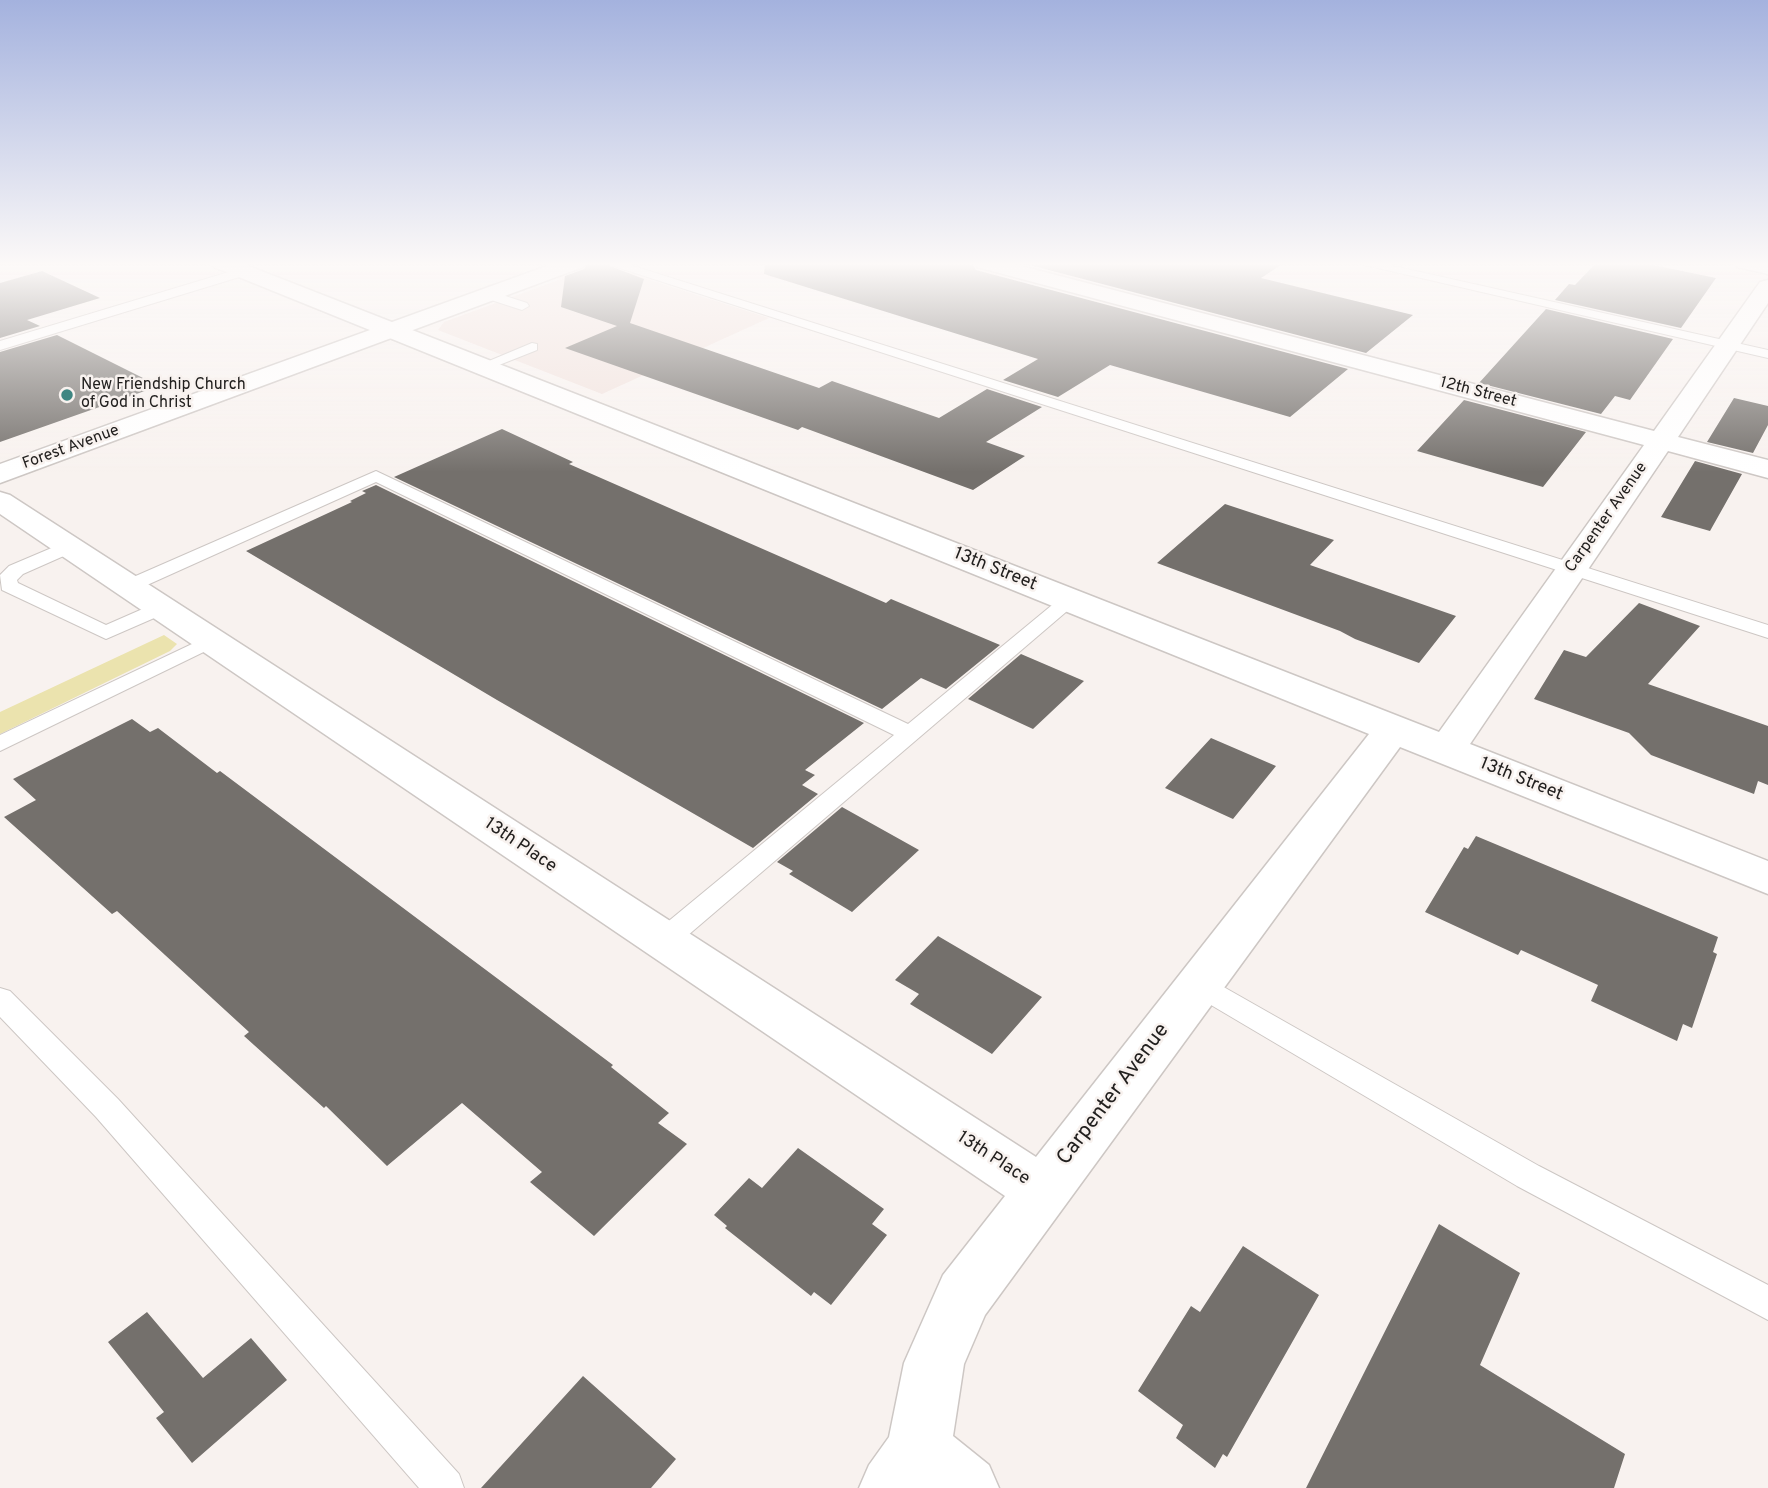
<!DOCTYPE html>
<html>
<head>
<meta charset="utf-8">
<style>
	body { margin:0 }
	canvas { display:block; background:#f8f2ef }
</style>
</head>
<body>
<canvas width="1768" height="1488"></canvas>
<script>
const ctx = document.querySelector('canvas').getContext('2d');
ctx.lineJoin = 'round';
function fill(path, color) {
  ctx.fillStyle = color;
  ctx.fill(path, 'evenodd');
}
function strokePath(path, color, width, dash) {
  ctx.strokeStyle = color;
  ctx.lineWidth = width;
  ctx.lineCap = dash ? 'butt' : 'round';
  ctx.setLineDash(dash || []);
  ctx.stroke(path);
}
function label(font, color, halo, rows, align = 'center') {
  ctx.font = font + ' Overpass,sans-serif';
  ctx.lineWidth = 5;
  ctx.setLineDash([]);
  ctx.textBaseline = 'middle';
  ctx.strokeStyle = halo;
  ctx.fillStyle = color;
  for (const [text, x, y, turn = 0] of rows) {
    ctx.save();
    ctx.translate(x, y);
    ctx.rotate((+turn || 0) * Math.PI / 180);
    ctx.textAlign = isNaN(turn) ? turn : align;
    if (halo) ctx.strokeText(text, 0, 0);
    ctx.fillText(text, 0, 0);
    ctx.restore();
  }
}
fill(new Path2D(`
	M600,265L631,274L769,318L602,394L438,330L444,322Z`), '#f1e2dd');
fill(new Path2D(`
	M164,635L177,644L170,651L0,734V712Z`), '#ebe3ae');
fill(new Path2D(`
	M588,263H602L644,279L630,323L819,388L832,381L939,418L987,389L1042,407L986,442L1025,456L973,490L802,427L798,430L565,348L617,326L561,307L565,276L584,269Z
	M765,263H972L976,270L1348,369L1290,417L1110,365L1058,397L1003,380L1038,359L764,274Z
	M1022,263H1284L1261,278L1413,315L1366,353Z
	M1596,263H1644L1716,278L1681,328L1555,300L1569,284L1575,285Z
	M42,271L100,298L27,320L40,326L0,338V283Z
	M1546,309L1673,339L1630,400L1615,396L1601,414L1479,383Z
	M57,335L159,386L0,442V352Z
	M1734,398L1768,406V425L1753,453L1707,442Z
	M1464,400L1586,432L1543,487L1417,451Z
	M502,429L573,462L569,464L886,603L891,599L1000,645L946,689L921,678L882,709L394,477Z
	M1695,461L1742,474L1710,531L1661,517Z
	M376,485L864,723L805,770L815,775L802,785L818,794L753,848L497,700L246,551L352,502L350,501L366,493L362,491Z
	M1225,504L1334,540L1310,565L1456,616L1419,663L1355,639L1340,631L1157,563Z
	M1639,603L1700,626L1648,684L1768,726V785L1758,781L1754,794L1651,755L1629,733L1534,699L1564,650L1586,657Z
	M1021,654L1084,681L1033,729L968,699Z
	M132,719L150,732L158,728L217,773L220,771L613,1065L611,1067L669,1113L658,1123L687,1144L594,1236L530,1182L542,1172L462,1103L387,1166L326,1106L324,1108L244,1036L249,1032L117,911L112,914L4,817L36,800L13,779Z
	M1211,738L1276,766L1233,819L1165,788Z
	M842,807L919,850L852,912L789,874L793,871L777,862Z
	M1476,836L1718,937L1713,952L1717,954L1692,1028L1683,1024L1677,1041L1591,1001L1598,985L1521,950L1518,955L1425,912L1464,847L1468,849Z
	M938,936L1042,997L992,1054L910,1004L919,994L895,980Z
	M798,1148L884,1209L872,1224L887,1235L831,1305L814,1292L811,1296L725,1228L727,1226L714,1215L749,1178L762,1188Z
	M1439,1224L1520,1273L1480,1365L1625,1454L1614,1488H1306Z
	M1243,1246L1319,1295L1227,1457L1223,1454L1215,1468L1176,1438L1183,1425L1138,1391L1191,1306L1200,1312Z
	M147,1312L203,1378L251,1338L287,1380L192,1463L156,1418L164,1412L108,1342Z
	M583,1376L676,1459L651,1488H481Z`), '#74706c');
const service = new Path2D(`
	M604,263H624L1768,625V638Z
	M1356,263H1380L1768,350V358Z
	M242,268L248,272L246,275L0,350V341Z
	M490,291L527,303L529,306L522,310L485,298V292Z
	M532,343L537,344V350L489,369H479L477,366Z
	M376,471L908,724L1063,596H1077L1080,600L673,948L663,951L653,948L650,941L653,934L894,735L376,482L136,590L129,592L119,586L122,582Z
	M68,541L77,547L75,551L23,574L17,580L18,583L106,625L154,604H168L171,608L168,612L106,639L2,590L0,575L9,566Z
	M211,635L218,637L221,641L218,645L0,751V735Z
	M1199,973L1539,1166L1768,1285V1320L1517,1186L1189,992L1185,984L1189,976Z
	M0,988L10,991L118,1099L459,1474L464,1488H419L96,1117L0,1017Z`);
const minor = new Path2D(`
	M211,263H241L1439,732L1644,445L977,267L974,263H1010L1654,431L1760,282L1768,280V303L1678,437L1768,460V478L1668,451L1470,744L1768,861V894L1400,747L985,1315L964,1364L953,1436L989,1465L999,1488H859L869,1465L889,1437L904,1363L943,1275L1005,1196L0,514V492L10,495L1036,1157L1369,734L214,267Z
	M1734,263H1768V274L1737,267Z`);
const tertiary = new Path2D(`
	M555,263H586L583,267L0,483V464Z`);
strokePath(service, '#cdc7c4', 2);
strokePath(minor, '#cdc7c4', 3);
strokePath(tertiary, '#cdc7c4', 3);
fill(service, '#fff');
fill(minor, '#fff');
fill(tertiary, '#fff');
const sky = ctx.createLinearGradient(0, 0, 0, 472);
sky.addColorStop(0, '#a4b2de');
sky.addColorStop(0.56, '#fcf9f8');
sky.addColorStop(1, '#fcf9f800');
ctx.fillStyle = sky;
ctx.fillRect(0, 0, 1768, 472);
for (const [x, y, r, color] of [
	[67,395,7,"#3e8682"]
]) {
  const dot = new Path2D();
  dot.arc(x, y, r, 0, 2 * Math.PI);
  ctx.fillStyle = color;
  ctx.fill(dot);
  strokePath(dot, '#f8f2ef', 2.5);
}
label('16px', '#22201f', '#f8f2ef', [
	["New Friendship Church",81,386],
	["of God in Christ",81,404]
], 'left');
label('16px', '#22201f', '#f8f2ef', [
	["12th Street",1478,393,15],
	["Forest Avenue",71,448,-20],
	["Carpenter Avenue",1607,518,-55]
]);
label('18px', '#22201f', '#f8f2ef', [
	["13th Street",995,570,22],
	["13th Street",1521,780,22],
	["13th Place",520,846,34],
	["13th Place",993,1159,33]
]);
label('21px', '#22201f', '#f8f2ef', [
	["Carpenter Avenue",1114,1095,-53]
]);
</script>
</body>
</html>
